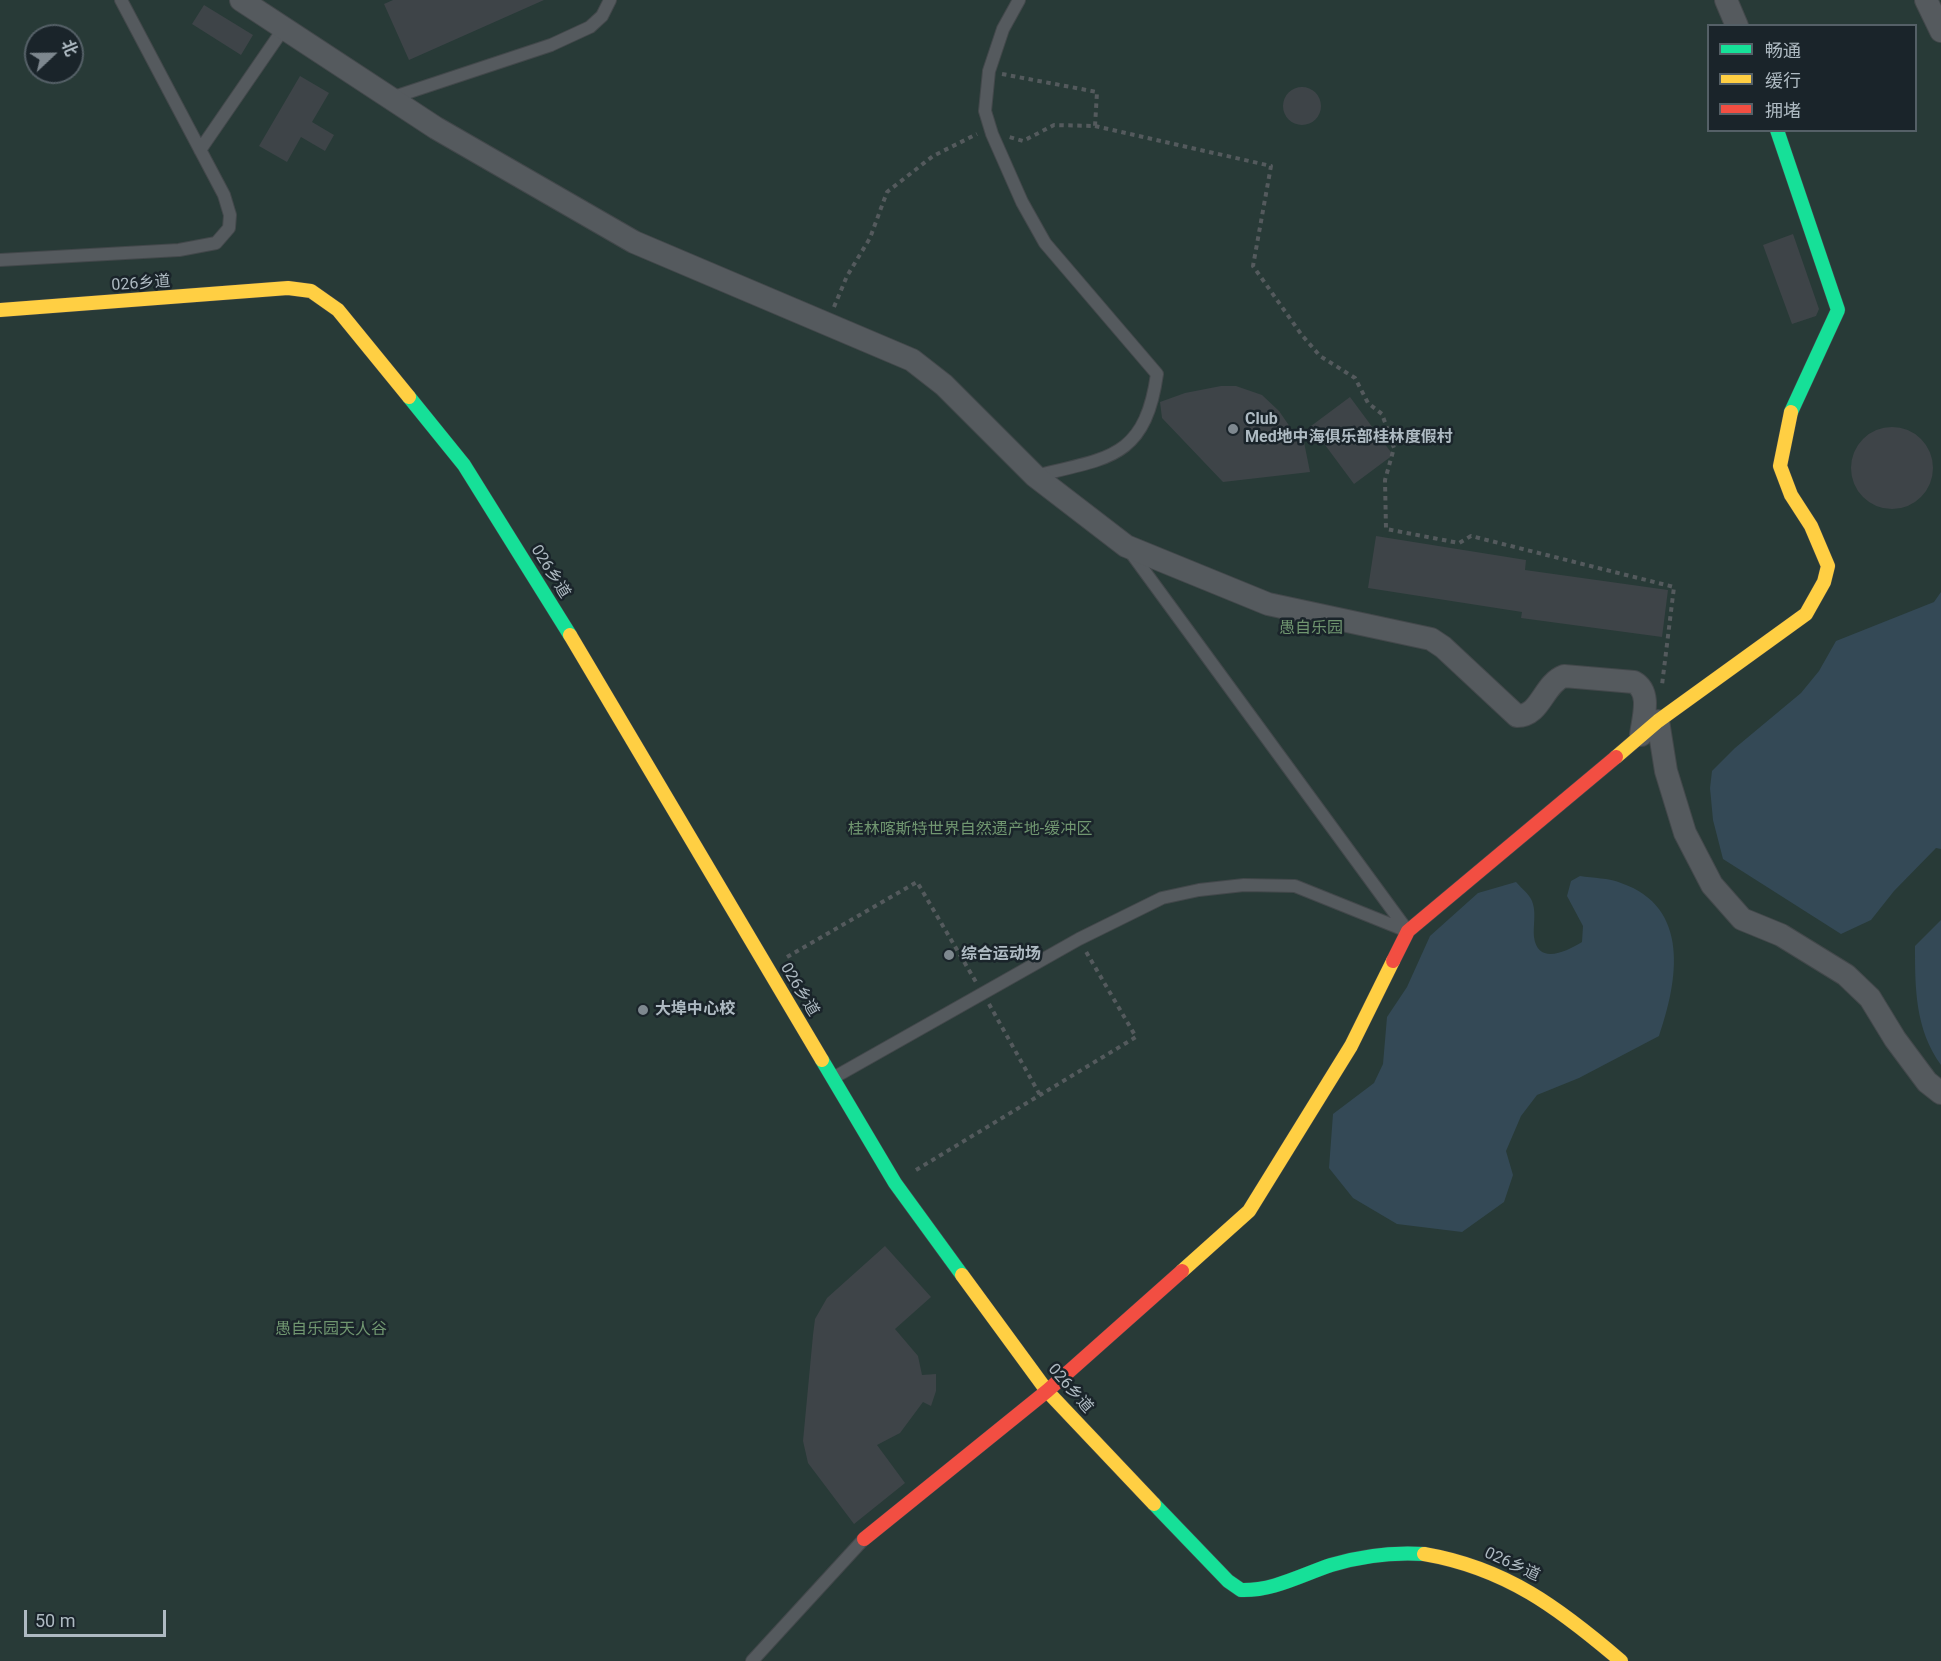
<!DOCTYPE html>
<html>
<head>
<meta charset="utf-8">
<style>
	body { margin:0 }
	#map { position:relative; width:1941px; height:1661px; overflow:hidden; background:#252c30; font-family:Roboto,"Noto Sans SC",sans-serif }
	canvas { display:block }
	.legend { position:absolute; left:1707px; top:24px; width:210px; height:108px; box-sizing:border-box; background:#1a242a; border:2px solid #556067; margin:0; padding:8px 10px; list-style:none; font-size:18px; color:#aebac2 }
	.legend li { display:flex; align-items:center; gap:12px; height:30px }
	.legend b { width:30px; border:2px solid #556067 }
	.north { position:absolute; left:24px; top:24px; width:60px; height:60px; box-sizing:border-box; background:#1a242a; border:2px solid #556067; border-radius:50%; rotate:68deg; font-size:16px; font-weight:700; line-height:24px; text-align:center; color:#aebac2 }
	.north::after { content:''; display:block; margin:auto; width:21px; height:27px; background:#7e888f; clip-path:polygon(50% 0,100% 100%,50% 72%,0 100%) }
	.scale { position:absolute; left:24px; top:1610px; width:142px; height:27px; box-sizing:border-box; border:3px solid #aebac2; border-top:0; padding-left:8px; font-size:18px; line-height:21px; white-space:nowrap; color:#aebac2; -webkit-text-stroke:4px #1a242a; paint-order:stroke }
</style>
</head>
<body>
<div id="map">
<canvas width="1941" height="1661"></canvas>
<ul class="legend">
<li><b style="height:8px;background:#16e098"></b>畅通</li>
<li><b style="height:8px;background:#ffcf43"></b>缓行</li>
<li><b style="height:8px;background:#f24e42"></b>拥堵</li>
</ul>
<div class="north">北</div>
<div class="scale">50 m</div>
</div>
<script>
const ctx = document.querySelector('canvas').getContext('2d');
ctx.lineJoin = 'round';
function fill(path, color) {
  ctx.fillStyle = color;
  ctx.fill(path, 'evenodd');
}
function strokePath(path, color, width, dash) {
  ctx.strokeStyle = color;
  ctx.lineWidth = width;
  ctx.lineCap = dash ? 'butt' : 'round';
  ctx.setLineDash(dash || []);
  ctx.stroke(path);
}
function label(font, color, halo, rows, align = 'center') {
  ctx.font = font + ' Roboto,"Noto Sans SC",sans-serif';
  ctx.lineWidth = 5;
  ctx.setLineDash([]);
  ctx.textBaseline = 'middle';
  ctx.strokeStyle = halo;
  ctx.fillStyle = color;
  for (const [text, x, y, turn = 0] of rows) {
    ctx.save();
    ctx.translate(x, y);
    ctx.rotate((+turn || 0) * Math.PI / 180);
    ctx.textAlign = isNaN(turn) ? turn : align;
    if (halo) ctx.strokeText(text, 0, 0);
    ctx.fillText(text, 0, 0);
    ctx.restore();
  }
}
fill(new Path2D(`
	M0,0H1941V1661H0ZM1708,26H1916V130H1708ZM36,36H72V72H36Z`), '#283a37');
fill(new Path2D(`
	M1941,592V849L1936,848L1894,891L1871,920L1841,934L1723,859L1713,820L1710,788L1712,771L1735,748L1801,693L1819,671L1836,641L1934,602Z
	M1580,876C1593,878 1609,878 1621,883C1691,907 1678,981 1659,1036L1579,1078L1537,1095L1521,1116L1506,1151L1513,1175L1504,1202L1462,1232L1397,1224L1353,1198L1329,1168L1333,1114L1374,1083L1383,1064L1387,1017L1407,987L1430,936L1478,893L1516,882C1522,889 1531,895 1533,904C1536,914 1533,927 1534,937C1538,966 1567,951 1582,942L1583,926L1567,896L1571,881Z
	M1941,920V1065C1915,1029 1915,988 1915,946Z`), '#344956');
fill(new Path2D(`
	M393,0H544L409,60L384,4Z
	M204,5L253,35L241,55L192,24Z
	M300,76L329,93L312,122L334,135L325,151L301,137L287,162L259,146Z
	M1283 106a19 19 0 1 1 38 0a19 19 0 1 1-38 0Z
	M1793,234L1819,309L1816,316L1792,324L1763,245Z
	M1221,386H1236L1262,395L1279,411L1297,437L1302,432L1310,472L1223,482L1162,418L1160,402L1185,393Z
	M1350,397L1393,455L1354,484L1311,426Z
	M1851 468a41 41 0 1 1 82 0a41 41 0 1 1-82 0Z
	M1376,536L1526,560L1525,570L1668,590L1662,637L1521,618L1522,612L1368,588Z
	M885,1246L931,1297L895,1329L918,1356L922,1375L936,1374V1391L931,1406L923,1402L900,1433L877,1445L905,1483L854,1524L808,1463L803,1441L813,1335L815,1319L827,1298Z`), '#3e4448');
const lane = new Path2D(`
	M1019,0L1003,29L989,71L985,111L992,134L1022,202L1045,243L1157,374C1145,459 1108,458 1035,476
	M391,98L551,45L590,27L602,16L610,0
	M200,150L284,28
	M0,260L179,250L216,243L229,228L230,215L224,195L121,0
	M1129,550L1407,930
	M833,1078L1079,939L1162,898L1199,890L1244,885L1295,886L1407,931
	M752,1661L863,1540`);
const street = new Path2D(`
	M241,0L436,128L634,242L912,360L944,385L1035,476L1126,546L1268,604L1431,639L1443,647L1517,716C1541,716 1543,684 1564,676L1634,682C1652,692 1643,718 1641,735
	M1726,0L1737,26
	M1926,0L1941,31
	M1658,721L1666,771L1685,833L1712,885L1742,919L1781,935L1846,975L1870,998L1895,1039L1927,1082L1941,1093`);
const fast = new Path2D(`
	M1777,130L1838,310L1791,412
	M409,397L464,465L570,635
	M822,1060L895,1183L962,1275
	M1154,1504L1228,1581L1241,1590C1273,1591 1301,1575 1331,1565C1361,1556 1393,1552 1424,1554`);
const slow = new Path2D(`
	M0,310L288,288L311,291L338,310L409,397
	M570,635L822,1060
	M1616,757L1658,721L1806,614L1824,582L1828,566L1811,526L1791,495L1780,466L1791,412
	M1182,1271L1249,1211L1351,1046L1393,961
	M962,1275L1047,1391L1154,1504
	M1424,1554C1506,1568 1559,1608 1621,1661`);
const jam = new Path2D(`
	M1393,961L1408,931L1616,757
	M864,1539L1047,1391L1182,1271`);
strokePath(lane, '#43484b', 14);
strokePath(street, '#43484b', 24);
strokePath(fast, '#43484b', 15);
strokePath(slow, '#43484b', 15);
strokePath(jam, '#43484b', 15);
strokePath(new Path2D(`
	M1002,74L1097,92L1095,126L1054,125L1023,141L1009,137
	M1095,126L1271,166L1253,266L1301,334L1320,356L1355,378L1368,403L1382,414L1394,448L1385,480L1386,529L1459,543L1471,536L1674,587L1662,685
	M834,307L847,276L870,238L887,192L933,156L977,134
	M787,957L917,882L976,982
	M989,1004L1040,1095
	M916,1170L1136,1037L1085,950`), '#545a5d', 4, [4.5, 4.5]);
strokePath(lane, '#555a5e', 12);
strokePath(street, '#555a5e', 22);
strokePath(fast, '#16e098', 14);
strokePath(slow, '#ffcf43', 14);
strokePath(jam, '#f24e42', 14);
for (const [x, y, r, color] of [
	[1233,429,6,"#7e888f"],
	[949,955,6,"#7e888f"],
	[643,1010,6,"#7e888f"]
]) {
  const dot = new Path2D();
  dot.arc(x, y, r, 0, 2 * Math.PI);
  ctx.fillStyle = color;
  ctx.fill(dot);
  strokePath(dot, '#1a242a', 2);
}
label('16px', '#aebac2', '#1a242a', [
	["026乡道",141,284,-4],
	["026乡道",550,572,58],
	["026乡道",799,990,59],
	["026乡道",1070,1389,49],
	["026乡道",1512,1565,25]
]);
label('bold 16px', '#aebac2', '#1a242a', [
	["Club",1245,420],
	["Med地中海俱乐部桂林度假村",1245,438],
	["综合运动场",961,955],
	["大埠中心校",655,1010]
], 'left');
label('16px', '#709670', '#1a242a', [
	["愚自乐园",1311,629],
	["桂林喀斯特世界自然遗产地-缓冲区",970,830],
	["愚自乐园天人谷",331,1330]
]);
</script>
</body>
</html>
